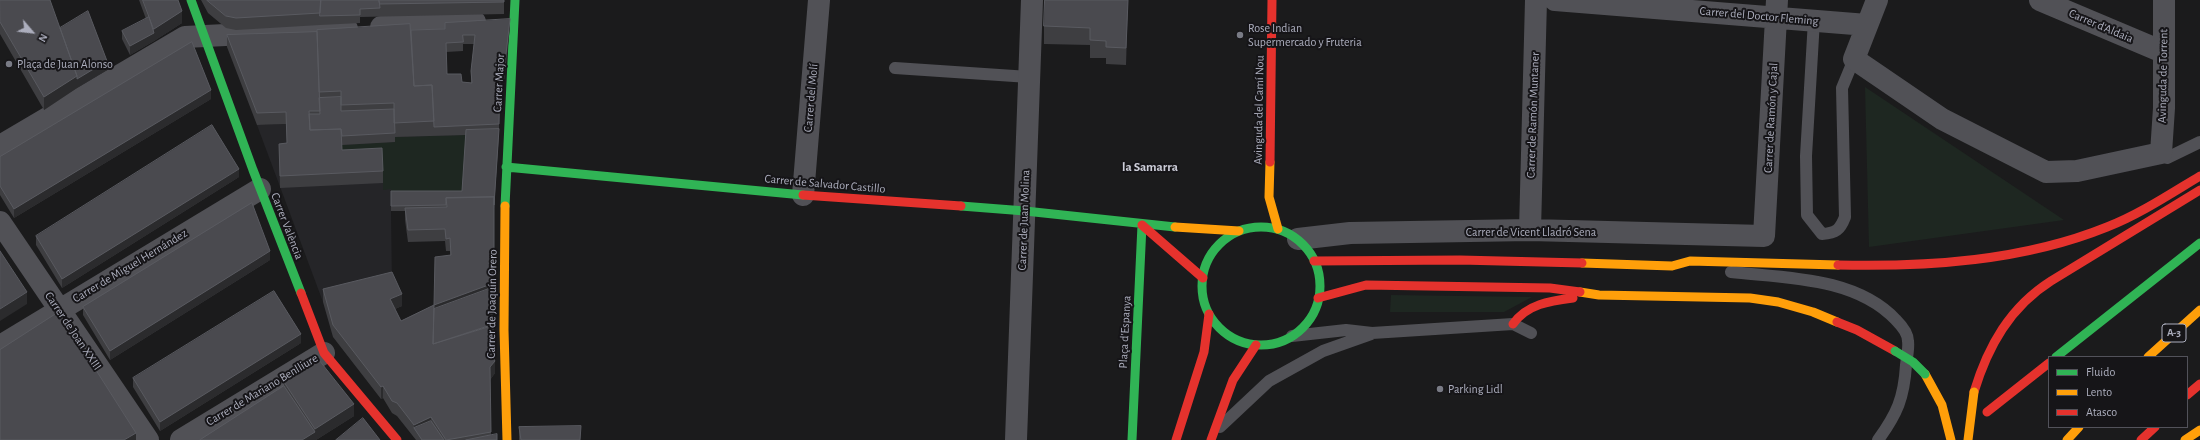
<!DOCTYPE html>
<html>
<head>
<meta charset="utf-8">
<style>
	body { margin:0 }
	#map { position:relative; width:2200px; height:440px; overflow:hidden; background:#1b1b1c; font-family:"Alegreya Sans",sans-serif }
	canvas { display:block }
	.legend { position:absolute; left:2048px; top:356px; width:140px; height:72px; box-sizing:border-box; background:#161518; border:1px solid #52525a; margin:0; padding:5px 7px; list-style:none; font-size:12px; color:#acaebd }
	.legend li { display:flex; align-items:center; gap:8px; height:20px }
	.legend b { width:20px; border:1px solid #52525a }
	.north { position:absolute; left:12px; top:12px; width:40px; height:40px; -webkit-text-stroke:3px #161518; paint-order:stroke; rotate:118deg; font-size:11px; font-weight:700; line-height:16px; text-align:center; color:#acaebd }
	.north::after { content:''; display:block; margin:auto; width:14px; height:18px; background:#acaebd; clip-path:polygon(50% 0,100% 100%,50% 72%,0 100%) }
</style>
</head>
<body>
<div id="map">
<canvas width="2200" height="440"></canvas>
<ul class="legend">
<li><b style="height:5px;background:#30b455"></b>Fluido</li>
<li><b style="height:5px;background:#ff9f0a"></b>Lento</li>
<li><b style="height:5px;background:#e5322d"></b>Atasco</li>
</ul>
<div class="north">N</div>
</div>
<script>
const ctx = document.querySelector('canvas').getContext('2d');
ctx.lineJoin = 'round';
function fill(path, color) {
  ctx.fillStyle = color;
  ctx.fill(path, 'evenodd');
}
function strokePath(path, color, width, dash) {
  ctx.strokeStyle = color;
  ctx.lineWidth = width;
  ctx.lineCap = dash ? 'butt' : 'round';
  ctx.setLineDash(dash || []);
  ctx.stroke(path);
}
function label(font, color, halo, rows, align = 'center') {
  ctx.font = font + ' "Alegreya Sans",sans-serif';
  ctx.lineWidth = 4;
  ctx.setLineDash([]);
  ctx.textBaseline = 'middle';
  ctx.strokeStyle = halo;
  ctx.fillStyle = color;
  for (const [text, x, y, turn = 0] of rows) {
    ctx.save();
    ctx.translate(x, y);
    ctx.rotate((+turn || 0) * Math.PI / 180);
    ctx.textAlign = isNaN(turn) ? turn : align;
    if (halo) ctx.strokeText(text, 0, 0);
    ctx.fillText(text, 0, 0);
    ctx.restore();
  }
}
fill(new Path2D(`
	M286,124L499,133L494,209L391,211L392,285L323,302L257,125Z`), '#252528');
fill(new Path2D(`
	M1865,87L2064,220L1869,247Z
	M466,135L462,196H391V189L383,190V183L342,162V145L394,142V137Z
	M1391,295L1532,297L1504,312H1390Z`), '#1e2721');
strokePath(new Path2D(`
	M1814,20L1806,156L1807,215L1822,234C1836,233 1840,230 1845,217L1842,88L1854,59
	M895,68L1029,77
	M2161,153L2167,158L2200,142
	M1731,272C1786,278 1856,277 1896,320C1901,325 1908,334 1908,341C1909,348 1907,357 1906,365C1904,398 1897,414 1878,440
	M1292,336L1346,330L1372,333L1513,324L1531,333
	M1220,427L1269,381L1323,351L1371,334`), '#515156', 12);
strokePath(new Path2D(`
	M1555,0L1867,25
	M1877,0L1854,59L1942,119L2046,172L2077,171L2161,153L2164,108V0
	M2040,0L2163,52
	M381,27L475,22
	M0,146L185,37L347,29
	M803,195L819,0
	M0,222L148,440
	M1530,230L1536,0
	M1298,239L1350,233L1530,230L1764,236L1777,0
	M0,346L260,189
	M181,440L324,353
	M1016,440L1032,0`), '#515156', 22);
strokePath(new Path2D(`
	M191,0L253,170L301,293
	M506,167L803,195
	M505,206L515,0
	M961,206L1025,211L1175,227
	M1202 286a59 59 0 1 1 118 0a59 59 0 1 1-118 0Z
	M2056,357L2200,243
	M1132,440L1142,225`), '#30b455', 9);
strokePath(new Path2D(`
	M1270,162L1269,197L1278,229
	M505,206L504,330L507,440
	M1175,227L1239,231
	M1582,263L1672,266L1690,261L1838,265
	M1580,292L1599,295L1750,298L1778,302L1813,312L1837,322
	M2148,357L2200,310
	M1925,374L1942,405L1951,440
	M2067,440L2079,427
	M2185,440L2200,430`), '#ff9f0a', 9);
strokePath(new Path2D(`
	M1270,162L1272,0
	M803,195L961,206
	M1142,225L1203,278
	M1314,261L1460,260L1582,263
	M1838,265C1928,267 2023,261 2107,227C2140,214 2170,194 2200,176
	M301,293L324,353L397,440
	M1318,298L1366,285L1550,288L1580,292
	M1837,322L1857,330L1895,351
	M1513,324C1527,304 1550,301 1573,298
	M1974,392C1988,346 2010,307 2051,281L2200,190
	M2187,395L2200,384
	M1987,412L2049,363
	M1176,440L1204,352L1209,314
	M1211,440L1233,380L1256,345
	M2141,440L2155,427`), '#e5322d', 9);
strokePath(new Path2D(`
	M1895,351L1913,362L1925,374`), '#30b455', 9);
strokePath(new Path2D(`
	M1968,440L1974,392`), '#ff9f0a', 9);
fill(new Path2D(`
	M0,0L60,28L107,70L77,88L44,110L0,34Z
	M139,0H178L182,23L154,41L130,55L122,39V31L146,19Z
	M201,0H504V14L360,17V23L320,25L236,30L226,28L208,13Z
	M1128,0L1126,65L1106,64V58H1090V45L1044,44V26Z
	M510,27L504,81L500,80L499,133L494,209V296L492,327L495,343V373L490,380L491,435L497,440H416L397,416L392,413L383,398L381,399L333,337L323,302V289L402,306L395,309L401,321L434,305L450,255V251H446L445,241L408,242L405,220V211H391V191H462L466,135L395,137V142L342,145V150L383,171V183L280,188L279,144L287,143L286,124L257,125L227,47V35ZM463,44H474L471,71V83L462,82L447,74L446,52L463,51Z
	M211,99L14,218L0,195V157Z
	M239,177L62,288L36,245V236Z
	M270,260L110,360L83,315V307Z
	M301,343L160,431L133,387V378Z
	M284,382L354,416L316,440L284,386Z
	M581,426L580,440H519V427Z`), '#3e3e41');
fill(new Path2D(`
	M182,11V23L154,41L130,55V46L154,33V29Z
	M510,19V27L504,81V72Z
	M107,61V70L77,88L44,110V97L77,76Z
	M500,72L499,133L494,209V296L491,333L494,332V343H495V373L490,380L433,357L434,305L494,197L499,129Z
	M211,90V99L14,218V209Z
	M239,169V177L62,288V279Z
	M270,251V260L110,360V351Z
	M27,292V304L0,321V309Z
	M402,294V306L390,311V299Z
	M301,334V343L160,431V422Z
	M383,386V398L381,399V387Z
	M354,404V416L316,440H302L315,432V429Z
	M431,417V429L414,428V437V425Z
	M136,433V440H124Z`), '#2b2b2d');
const building = new Path2D(`
	M0,0H50L77,76L44,97L0,22Z
	M143,0H178L182,11L154,29Z
	M207,0H321L320,13L236,18L226,16Z
	M321,0H379L380,8L360,9V15L320,16Z
	M379,0H504V2L380,4Z
	M1045,0H1128L1126,48L1106,47V41L1090,40V28L1044,26Z
	M88,11L107,61L77,79V76L60,28Z
	M149,17L154,33L130,46L122,31Z
	M510,19L504,72H500L499,124L434,127L432,85L414,86L411,30L445,29V23ZM463,35H475L471,71L472,83L462,82L461,74H447L446,43L463,42Z
	M410,24L414,86L432,85L434,121L394,123V103L341,105V91L319,92L317,30Z
	M317,32L320,111H309L310,130L341,129L342,150L382,148L383,171L280,176L279,144L287,143L286,112L257,113L227,35Z
	M192,42L211,90L14,209L0,186V157Z
	M341,97V111L394,109L395,133L342,136L341,129L310,130L309,114H320L319,98Z
	M212,125L239,169L62,279L36,236Z
	M499,129L494,205V197L446,198V205L391,206V191H462L466,130Z
	M494,197V283L434,305L433,344L491,325L494,332L491,334L495,343L491,344L495,355L492,356L495,361L490,367L491,432L446,440L431,417L414,425L397,403L392,401L383,386L381,387L333,325L323,289L392,272L402,294L390,299L401,321L434,305L435,257L451,255L450,238L446,239L445,229L408,230L405,208L447,207L446,198Z
	M252,203L270,251L110,351L83,307Z
	M0,251L27,292L0,309Z
	M494,287L491,326L433,344L434,309Z
	M274,291L301,334L160,422L133,378Z
	M59,312L136,433L124,440H0V350Z
	M319,360L354,404L315,429L284,382Z
	M284,386L315,432L302,440H200Z
	M363,418L380,440H336Z
	M431,421L444,440H422L414,428Z
	M581,426L580,440H521L519,427Z
	M497,434V440H466Z`);
fill(building, '#4a4a4f');
strokePath(building, '#595a60', 1);
for (const [x, y, r, color] of [
	[1240,35,4,"#797b85"],
	[9,64,4,"#797b85"],
	[1440,389,4,"#797b85"]
]) {
  const dot = new Path2D();
  dot.arc(x, y, r, 0, 2 * Math.PI);
  ctx.fillStyle = color;
  ctx.fill(dot);
  strokePath(dot, '#161518', 1.5);
}
for (const [x, y, w] of [
	[2174,333,24]
]) {
  const box = new Path2D();
  box.roundRect(x - w / 2, y - 9, w, 18, 3);
  ctx.fillStyle = '#161518';
  ctx.fill(box);
  strokePath(box, '#acaebd', 1);
}
label('bold 11px', '#acaebd', null, [
	["A-3",2174,333]
]);
label('12px', '#acaebd', '#161518', [
	["Carrer del Doctor Fleming",1759,16,5],
	["Carrer d'Aldaia",2101,26,23],
	["Avinguda de Torrent",2163,76,-89],
	["Carrer Major",499,83,-87],
	["Carrer del Molí",811,98,-85],
	["Avinguda del Camí Nou",1259,110,-89],
	["Carrer de Ramón Muntaner",1533,115,-88],
	["Carrer de Ramón y Cajal",1771,118,-87],
	["Carrer de Salvador Castillo",825,184,5],
	["Carrer de Juan Molina",1024,220,-88],
	["Carrer València",287,226,69],
	["Carrer de Vicent Lladró Sena",1531,232],
	["Carrer de Miguel Hernández",130,266,-31],
	["Carrer de Joaquín Orero",492,304,-89],
	["Carrer de Joan XXIII",73,331,56],
	["Plaça d'Espanya",1125,332,-87],
	["Carrer de Mariano Benlliure",262,390,-31]
]);
label('12px', '#acaebd', '#161518', [
	["Rose Indian",1248,28],
	["Supermercado y Fruteria",1248,42],
	["Plaça de Juan Alonso",17,64],
	["Parking Lidl",1448,389]
], 'left');
label('bold 13px', '#cdced9', '#161518', [
	["la Samarra",1150,167]
]);
</script>
</body>
</html>
